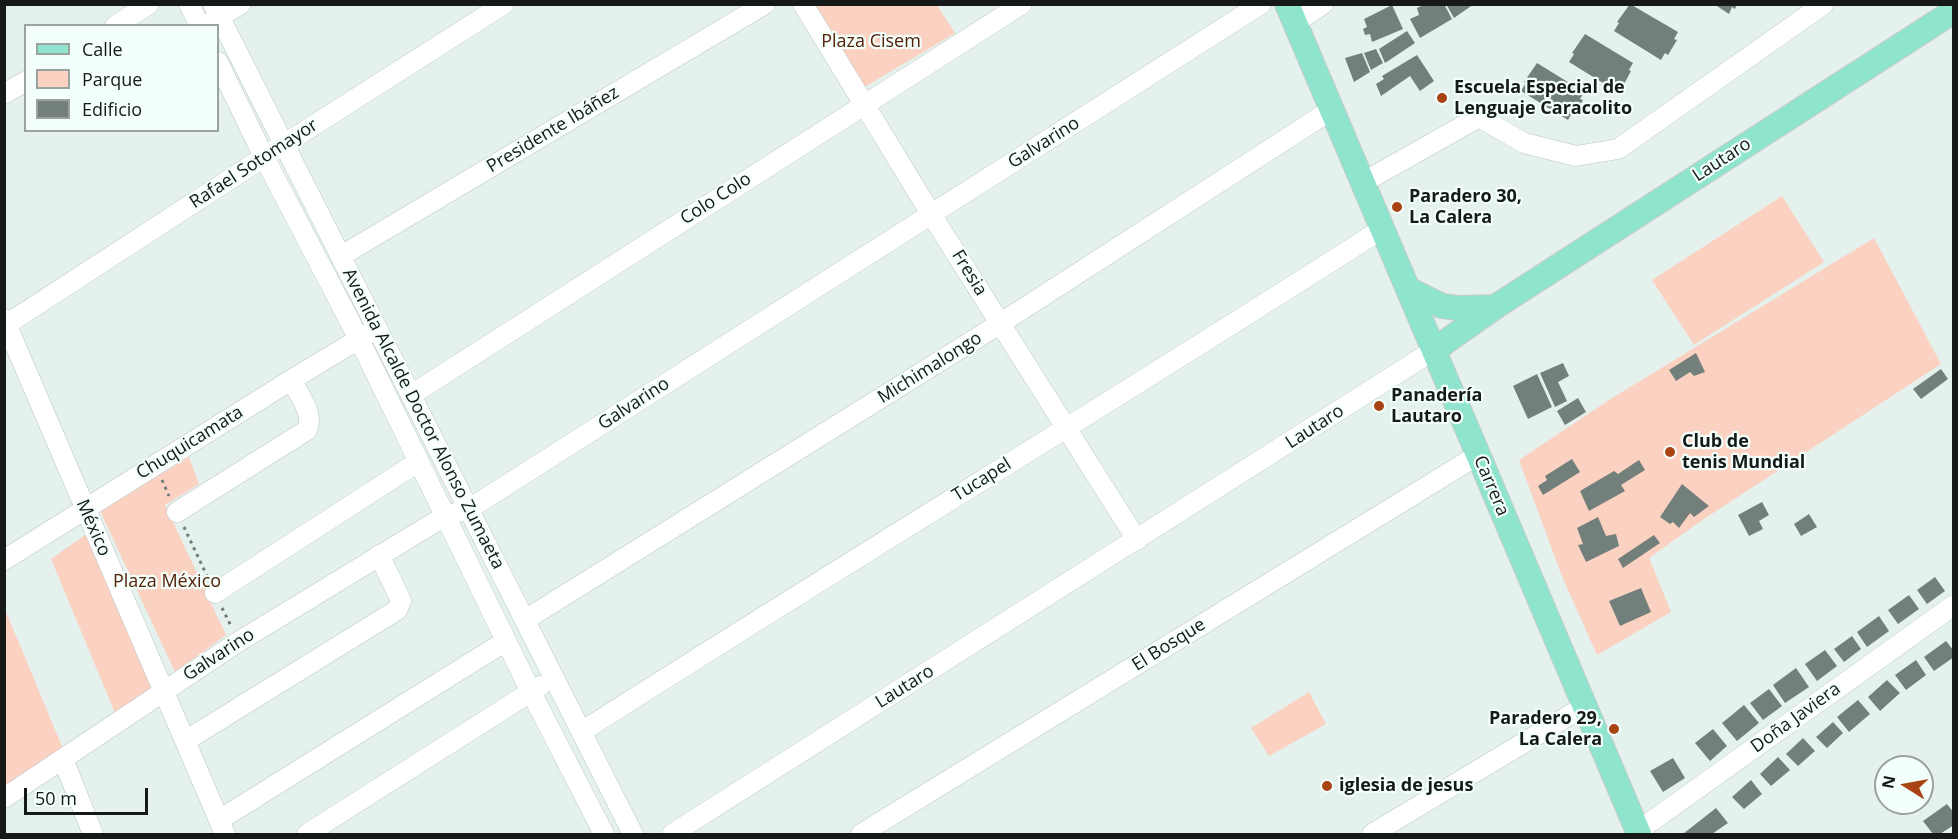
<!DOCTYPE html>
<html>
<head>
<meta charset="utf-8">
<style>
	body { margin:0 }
	#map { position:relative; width:1958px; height:839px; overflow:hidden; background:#e4f1ed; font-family:"Open Sans",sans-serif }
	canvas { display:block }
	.frame { position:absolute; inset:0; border:6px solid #151918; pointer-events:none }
	.legend { position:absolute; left:24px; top:24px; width:195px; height:108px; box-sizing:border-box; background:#f2fffa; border:2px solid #9aa3a0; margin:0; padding:8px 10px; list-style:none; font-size:18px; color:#151918 }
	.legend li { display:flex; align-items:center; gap:12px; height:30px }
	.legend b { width:30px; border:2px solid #9aa3a0 }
	.north { position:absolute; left:1874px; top:755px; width:60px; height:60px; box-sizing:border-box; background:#f2fffa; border:2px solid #9aa3a0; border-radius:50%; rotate:281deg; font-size:16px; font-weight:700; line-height:24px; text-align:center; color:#151918 }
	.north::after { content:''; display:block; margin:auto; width:21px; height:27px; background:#a84413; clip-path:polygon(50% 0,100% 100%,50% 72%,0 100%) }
	.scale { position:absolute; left:24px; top:788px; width:124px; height:27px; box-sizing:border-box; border:3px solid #151918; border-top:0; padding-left:8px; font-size:18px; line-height:21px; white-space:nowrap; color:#151918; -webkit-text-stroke:4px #f2fffa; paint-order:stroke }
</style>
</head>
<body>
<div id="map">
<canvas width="1958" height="839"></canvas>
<div class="frame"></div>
<ul class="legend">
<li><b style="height:8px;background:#8fe4ce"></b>Calle</li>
<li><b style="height:16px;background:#fbd2c2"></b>Parque</li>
<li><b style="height:16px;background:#737f7a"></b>Edificio</li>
</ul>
<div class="north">N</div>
<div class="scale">50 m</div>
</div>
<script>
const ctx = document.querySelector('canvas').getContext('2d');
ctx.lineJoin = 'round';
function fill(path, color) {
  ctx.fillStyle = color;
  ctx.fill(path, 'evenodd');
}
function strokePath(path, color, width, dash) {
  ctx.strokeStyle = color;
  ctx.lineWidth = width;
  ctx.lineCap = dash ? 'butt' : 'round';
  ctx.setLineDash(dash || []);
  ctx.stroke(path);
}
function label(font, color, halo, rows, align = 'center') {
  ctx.font = font + ' "Open Sans",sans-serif';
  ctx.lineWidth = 4.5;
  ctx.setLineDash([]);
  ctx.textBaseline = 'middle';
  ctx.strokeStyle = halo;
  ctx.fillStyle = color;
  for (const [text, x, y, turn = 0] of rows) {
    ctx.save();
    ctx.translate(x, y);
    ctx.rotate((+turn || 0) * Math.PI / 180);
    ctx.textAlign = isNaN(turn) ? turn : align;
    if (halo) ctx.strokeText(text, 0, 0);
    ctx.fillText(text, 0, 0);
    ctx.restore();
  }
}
fill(new Path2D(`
	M807,5H937L955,33L858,91Z
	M1782,196L1824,262L1694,345L1652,280Z
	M1874,238L1941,364L1701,521L1649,558L1671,612L1597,655L1561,574L1519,460L1609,400Z
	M189,457L199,484L165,505L226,635L175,672L100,511Z
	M95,528L165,682L115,713L51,559Z
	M4,607L66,756L4,795Z
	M1309,692L1326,724L1269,756L1251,728Z`), '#fbd2c2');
fill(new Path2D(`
	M1425,4H1444L1452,19L1420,38L1410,19L1419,15L1417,8Z
	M1446,4H1474L1454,18Z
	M1630,4L1678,32L1674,39L1677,40L1668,55L1665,53L1661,60L1614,31L1619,23L1617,22Z
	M1714,4H1737L1735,9L1732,7L1729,14Z
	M1392,5L1403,29L1372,42L1370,34L1365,35L1363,29L1367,27L1364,19Z
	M1407,31L1415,43L1385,63L1379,49Z
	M1585,34L1633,63L1629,70L1631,71L1623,86L1620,84L1616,91L1569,62L1574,54L1572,53Z
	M1376,49L1383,63L1371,70L1364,53Z
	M1362,53L1370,72L1354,82L1345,58Z
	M1417,55L1434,81L1420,91L1410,76L1381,96L1376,84L1384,79L1382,76Z
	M1537,63L1584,92L1580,99L1583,100L1574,115L1572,113L1568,120L1521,91L1526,83L1524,82Z
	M1696,353L1705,372L1694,376L1690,372L1676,381L1669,370Z
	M1563,363L1569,376L1558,382L1567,401L1555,407L1540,373Z
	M1941,369L1948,379L1921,399L1913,389Z
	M1537,374L1552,407L1528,419L1513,386Z
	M1578,398L1586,412L1565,425L1557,411Z
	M1572,459L1580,472L1543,495L1538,486L1547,480L1545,476Z
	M1639,460L1645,470L1621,485L1625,491L1589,511L1580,491L1614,471L1618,474Z
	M1682,484L1709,506L1694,517L1690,513L1679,528L1673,522L1670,524L1660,517Z
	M1762,502L1769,515L1759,521L1763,529L1749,536L1738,515Z
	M1809,514L1817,527L1801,536L1794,524Z
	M1598,517L1606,536L1616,534L1619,546L1586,562L1578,545L1583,544L1577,528Z
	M1654,535L1660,543L1623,568L1618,559Z
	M1935,577L1945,591L1927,604L1917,590Z
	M1641,588L1651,612L1620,626L1609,601Z
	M1909,595L1919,609L1898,624L1888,610Z
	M1879,616L1889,631L1867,647L1857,632Z
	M1852,636L1861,649L1844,662L1834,649Z
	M1946,641L1954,651V657L1934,671L1924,657Z
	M1825,650L1837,666L1817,681L1805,664Z
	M1916,660L1926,675L1906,690L1895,675Z
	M1796,668L1809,687L1785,703L1773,685Z
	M1887,680L1900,693L1880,711L1868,697Z
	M1769,689L1782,706L1763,720L1750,703Z
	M1858,700L1870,714L1849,732L1837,717Z
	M1744,705L1759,723L1737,741L1722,723Z
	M1833,722L1843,733L1827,748L1816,737Z
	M1713,729L1727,746L1710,761L1695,743Z
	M1803,738L1815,751L1798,766L1786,754Z
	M1778,757L1790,770L1771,786L1760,774Z
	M1673,758L1685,778L1663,792L1650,771Z
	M1751,780L1762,794L1744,809L1732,797Z
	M1947,804L1954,813V825L1940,834H1933L1923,821Z
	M1716,808L1728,823L1712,834H1683Z`), '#737f7a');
const minor = new Path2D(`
	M189,4L200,26
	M213,4L633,834
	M803,4L931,214L1137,540
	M1295,23L1323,4
	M115,26L149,4
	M205,26L241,4
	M218,62L264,157L359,339L531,692L604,834
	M4,94L26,81
	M1362,183L1479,117L1524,143L1576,156L1618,149L1824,4
	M341,256L765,4
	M4,319L225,834
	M4,326L264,157L504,4
	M411,395L1022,4
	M177,512L307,430C315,414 298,393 291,380
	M4,560L291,380L369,333
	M215,593L418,462
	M525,620L1001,323L1331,110
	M581,732C847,562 1117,399 1382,229
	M185,741L397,610L401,601L399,596L379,555
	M63,759L93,834
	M4,798L238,642L445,516L469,509L1261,4
	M219,820L506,641
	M1638,831L1954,605
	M307,834L540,686
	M672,834L1434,350
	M861,834L1478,455
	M1372,834L1585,706`);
const major = new Path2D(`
	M1287,4L1639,834
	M1408,289L1442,306L1458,308L1495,307
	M1434,350L1495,307L1954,11`);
strokePath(minor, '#bbc8c3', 21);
strokePath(major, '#ccc', 26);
strokePath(new Path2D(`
	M162,480L169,496
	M184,527L208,578
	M222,608L231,626`), '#737b79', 3, [3, 4.5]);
strokePath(minor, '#fff', 20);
strokePath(major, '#8fe4ce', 24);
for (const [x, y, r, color] of [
	[1442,98,6,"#a84413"],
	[1397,207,6,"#a84413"],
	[1379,406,6,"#a84413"],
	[1670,452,6,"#a84413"],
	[1614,729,6,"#a84413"],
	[1327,786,6,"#a84413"]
]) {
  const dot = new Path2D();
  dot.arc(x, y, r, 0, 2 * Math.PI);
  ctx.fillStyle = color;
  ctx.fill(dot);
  strokePath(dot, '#f2fffa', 2);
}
label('18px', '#562108', '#f2fffa', [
	["Plaza Cisem",871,42],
	["Plaza México",167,582]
]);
label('bold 18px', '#151918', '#f2fffa', [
	["Escuela Especial de",1454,88],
	["Lenguaje Caracolito",1454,109],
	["Paradero 30,",1409,197],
	["La Calera",1409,218],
	["Panadería",1391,396],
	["Lautaro",1391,417],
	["Club de",1682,442],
	["tenis Mundial",1682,463],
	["Paradero 29,",1602,719,"right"],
	["La Calera",1602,740,"right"],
	["iglesia de jesus",1339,786]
], 'left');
label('18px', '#151918', '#f2fffa', [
	["Presidente Ibáñez",553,130,-31],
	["Galvarino",1044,143,-32],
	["Lautaro",1722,160,-33],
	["Rafael Sotomayor",254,164,-33],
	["Colo Colo",716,199,-33],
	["Fresia",969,273,58],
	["Michimalongo",930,368,-32],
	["Galvarino",634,404,-33],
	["Avenida Alcalde Doctor Alonso Zumaeta",423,419,63],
	["Lautaro",1315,427,-33],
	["Chuquicamata",190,443,-32],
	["Tucapel",982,480,-32],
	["Carrera",1491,486,67],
	["México",93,528,66],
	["El Bosque",1169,645,-32],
	["Galvarino",219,655,-33],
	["Lautaro",905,687,-32],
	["Doña Javiera",1796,718,-36]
]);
</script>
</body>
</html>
